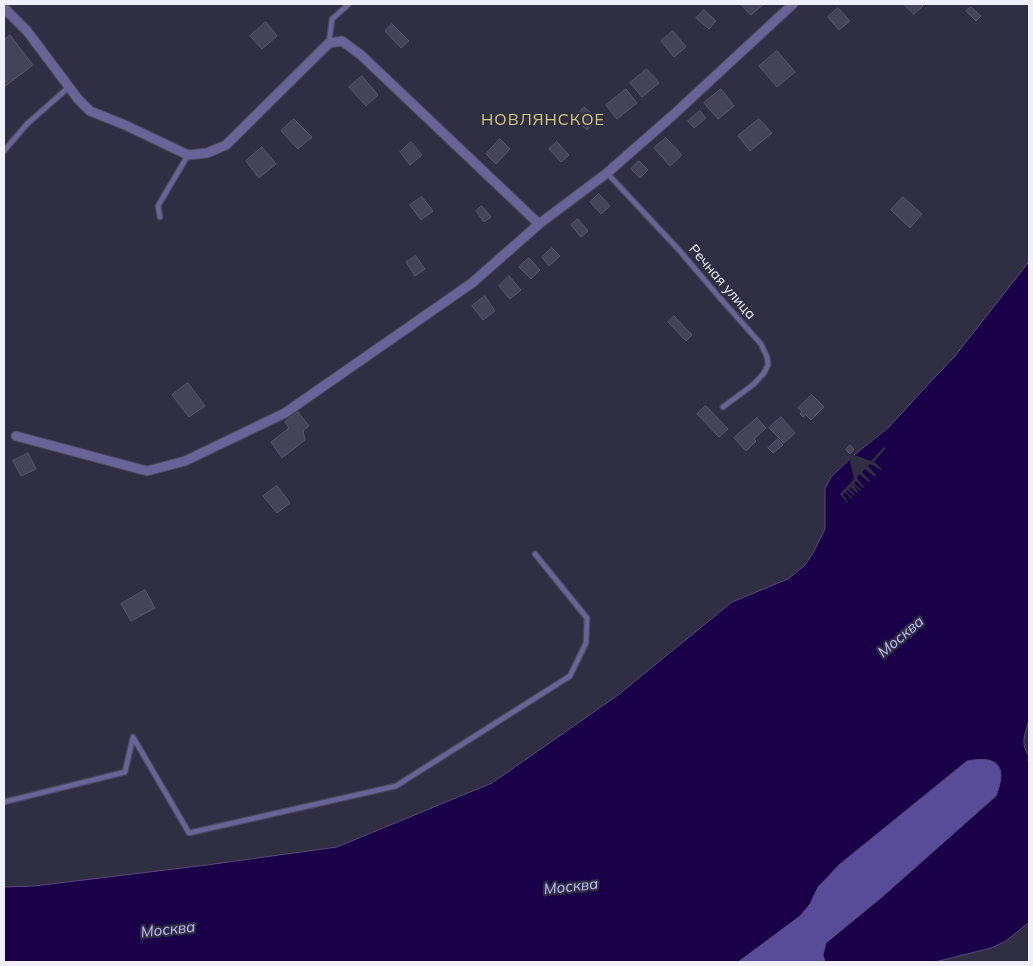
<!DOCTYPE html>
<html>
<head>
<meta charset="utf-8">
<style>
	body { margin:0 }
	#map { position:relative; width:1033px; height:966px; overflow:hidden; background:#302e42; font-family:Mulish,sans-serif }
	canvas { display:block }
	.frame { position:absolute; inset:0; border:5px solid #f0f0fd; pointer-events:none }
</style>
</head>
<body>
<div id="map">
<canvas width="1033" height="966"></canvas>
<div class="frame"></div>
</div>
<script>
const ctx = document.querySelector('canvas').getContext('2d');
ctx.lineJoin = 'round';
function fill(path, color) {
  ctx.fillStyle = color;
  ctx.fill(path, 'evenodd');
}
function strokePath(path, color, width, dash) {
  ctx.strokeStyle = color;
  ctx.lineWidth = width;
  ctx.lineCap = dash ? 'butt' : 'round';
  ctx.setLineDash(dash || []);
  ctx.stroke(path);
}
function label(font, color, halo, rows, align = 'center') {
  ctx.font = font + ' Mulish,sans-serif';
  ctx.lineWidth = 4.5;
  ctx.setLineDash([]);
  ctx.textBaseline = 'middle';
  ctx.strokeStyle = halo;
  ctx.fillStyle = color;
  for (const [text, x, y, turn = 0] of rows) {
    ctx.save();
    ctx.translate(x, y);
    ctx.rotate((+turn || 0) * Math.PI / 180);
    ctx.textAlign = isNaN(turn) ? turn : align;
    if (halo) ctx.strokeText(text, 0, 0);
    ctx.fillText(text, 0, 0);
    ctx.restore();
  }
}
fill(new Path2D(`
	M982,758L995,761C1004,774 1002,782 996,796L882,897L826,943L823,955L825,962H738L800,916L810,904L818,887L840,864L967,761Z`), '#584c99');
const water = new Path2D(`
	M1029,262V720C1025,733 1020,744 1029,756L1028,760L1029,765V922L1006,941L991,948L935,962H825L823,955L826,943L882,897L996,796C1008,766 998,755 967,761L840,864L818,887L810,904L800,916L738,962H4V887L34,886L207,865L337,847L492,783L618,695L732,602L788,579L805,565L813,553L825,529V489L831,477L854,455L889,427L921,392L955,356Z`);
fill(water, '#190049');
strokePath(water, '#5a487f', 1);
fill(new Path2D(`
	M884,447L886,448L874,462L882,469L881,470L870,464L868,466L876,475L875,477L865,469L862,472L870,481L869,482L859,474L857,478L864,487L863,488L856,481L854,483L861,490L860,491L853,484L858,492L857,493L850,487L849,488L855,495L854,496L848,490L846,491L852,498L851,499L845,492L843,495L848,502L847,503L840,494L854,479L849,457L852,454L871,461Z`), '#302e42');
const building = new Path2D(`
	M741,4H764L751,15Z
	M904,4H921L923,6L914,14Z
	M971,7L981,16L976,21L966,11Z
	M838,8L850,21L839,30L828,17Z
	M704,10L716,21L709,29L696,18Z
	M266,22L277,36L262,49L250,36Z
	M392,24L409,41L401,48L385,31Z
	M673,31L686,47L674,57L661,41Z
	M10,35L33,65L4,87V40Z
	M777,51L795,72L777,87L759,66Z
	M647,69L659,83L642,97L630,83Z
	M362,76L378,95L366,106L349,87Z
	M626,89L637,103L617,119L606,105Z
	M721,89L734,106L718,119L704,103Z
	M584,107L598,119L587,130L574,118Z
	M700,111L706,118L694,128L688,121Z
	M294,119L312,137L298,149L281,131Z
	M759,119L772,133L750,151L738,136Z
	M666,138L682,155L670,166L654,148Z
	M500,139L510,149L496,164L486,154Z
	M411,142L422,155L410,165L400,152Z
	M557,142L569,155L561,162L549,149Z
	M262,147L276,164L259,178L246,161Z
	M639,161L648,170L640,178L631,169Z
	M599,194L610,206L601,214L590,202Z
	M422,197L433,211L421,220L410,205Z
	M903,197L922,214L910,228L891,210Z
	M482,206L491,217L484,222L476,211Z
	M578,219L588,231L581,237L571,225Z
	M552,248L560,256L549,266L542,257Z
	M416,256L425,269L415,276L406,262Z
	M529,258L540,270L531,279L519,267Z
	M509,276L521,290L510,299L499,286Z
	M485,296L495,311L483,320L472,306Z
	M674,316L692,335L686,341L668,322Z
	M188,383L205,406L189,417L172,395Z
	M812,395L824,407L811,420L805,414L803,417L800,414L802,411L798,408Z
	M706,406L728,429L719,437L697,414Z
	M298,412L309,426L303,431L305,440L282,458L271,442L289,428L285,422Z
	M781,417L795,433L784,443L769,428Z
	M757,418L766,428L754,439L756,441L746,451L734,438Z
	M778,439L783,445L773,453L768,448Z
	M850,445L854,449L850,454L846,450Z
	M28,453L36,469L21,476L13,461Z
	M277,486L290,503L277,513L263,496Z
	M145,590L155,608L131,621L121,604Z`);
fill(building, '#444358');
strokePath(building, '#59586e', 1);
const service = new Path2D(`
	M329,43L332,19L349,4
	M4,151L27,124L69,87
	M607,173L679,250L720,298L761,344L767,357L768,365L764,373L754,384L723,407
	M160,217L158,206L188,155
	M4,802L125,772L133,737L189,833L396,786L570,676L586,643L587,618L535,554`);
const minor = new Path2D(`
	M4,8L27,31L78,99L90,111L125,125L188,155L207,153L226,145L329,43L342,41L361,55L539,224
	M16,436L147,471L185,461L285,413L472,283L539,224L607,173L672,116L793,4`);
strokePath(service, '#4b495c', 7);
strokePath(minor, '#4b495c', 11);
strokePath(service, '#696498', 4.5);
strokePath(minor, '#696498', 9);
label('14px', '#f0f0fd', '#302e42', [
	["Речная улица",722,282,49]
]);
label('italic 15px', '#c3beff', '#302e42', [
	["Москва",901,637,-40],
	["Москва",571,887,-6],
	["Москва",168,930,-6]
]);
ctx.letterSpacing = '1px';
label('16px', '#cecd7f', '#302e42', [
	["НОВЛЯНСКОЕ",543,120]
]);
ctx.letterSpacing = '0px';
</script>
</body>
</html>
